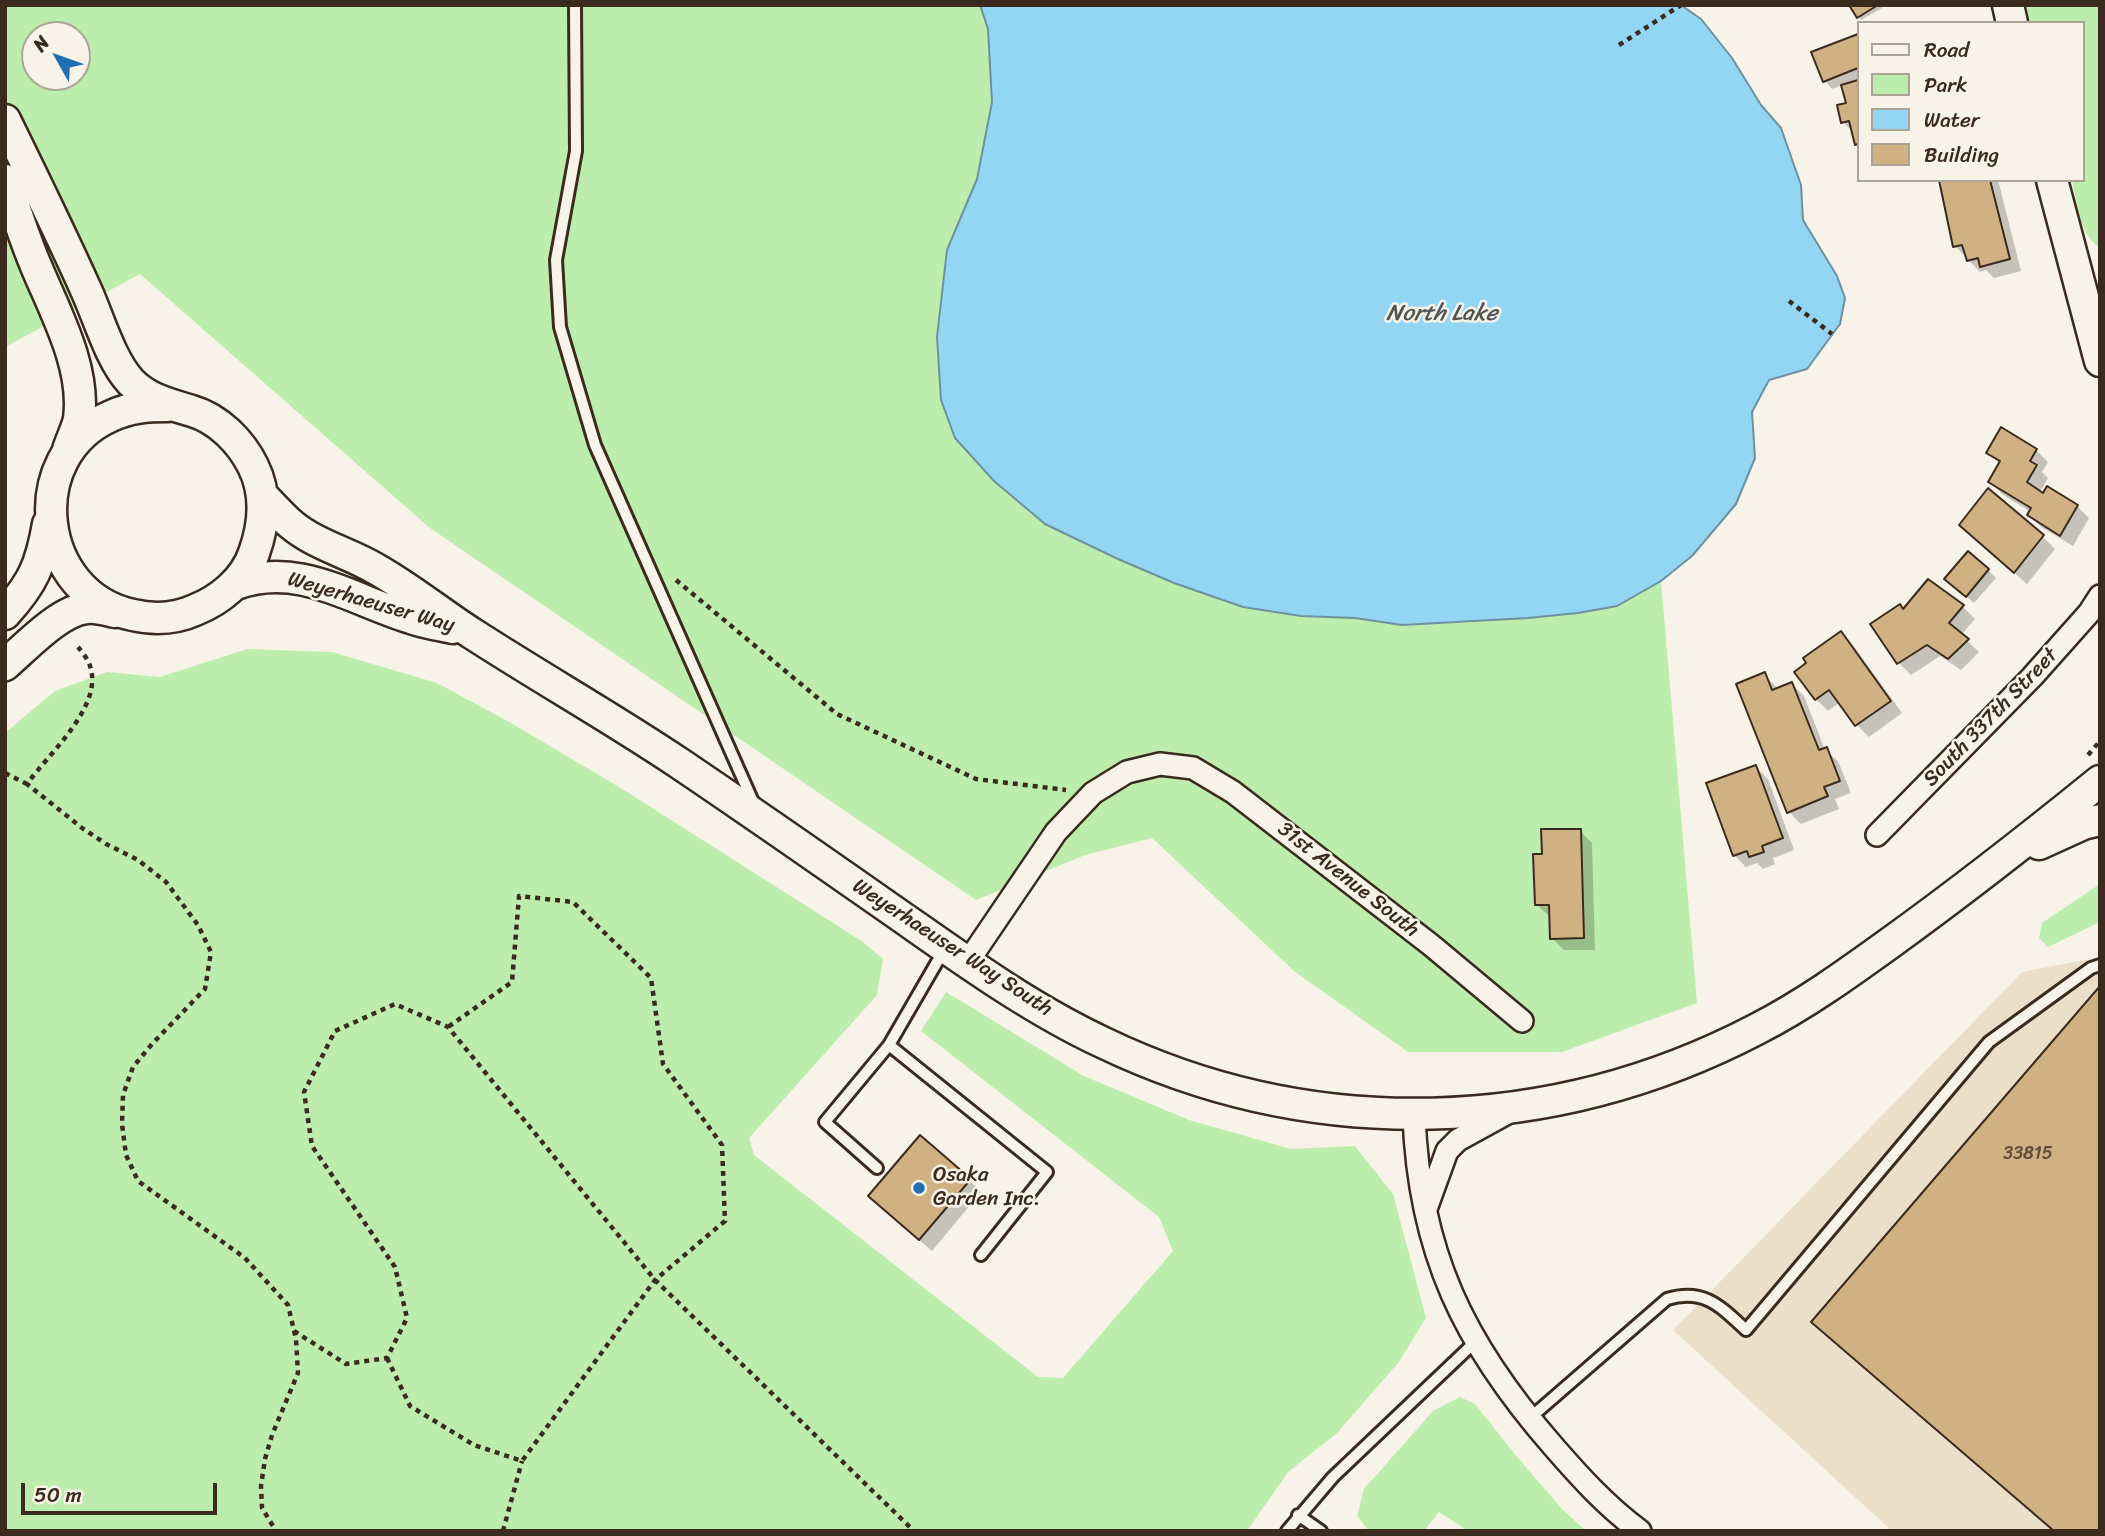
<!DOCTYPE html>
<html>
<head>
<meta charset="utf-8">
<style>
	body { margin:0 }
	#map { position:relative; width:2105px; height:1536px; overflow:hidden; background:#f7f3e8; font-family:Sriracha,sans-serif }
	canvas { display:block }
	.frame { position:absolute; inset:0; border:7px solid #3b2a1e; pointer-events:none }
	.legend { position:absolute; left:1857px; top:21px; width:228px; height:161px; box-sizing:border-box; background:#f7f3e8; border:2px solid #aca397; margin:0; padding:9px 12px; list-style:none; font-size:21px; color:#3b2a1e }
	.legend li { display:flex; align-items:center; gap:14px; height:35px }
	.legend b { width:35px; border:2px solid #aca397 }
	.north { position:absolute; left:21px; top:21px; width:70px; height:70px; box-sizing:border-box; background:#f7f3e8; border:2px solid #aca397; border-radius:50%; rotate:310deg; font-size:19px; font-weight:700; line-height:28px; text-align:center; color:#3b2a1e }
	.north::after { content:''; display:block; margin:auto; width:24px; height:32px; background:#1f6fb2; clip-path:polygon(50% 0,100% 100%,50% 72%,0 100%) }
	.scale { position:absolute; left:21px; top:1483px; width:196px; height:32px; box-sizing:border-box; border:4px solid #3b2a1e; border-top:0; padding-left:9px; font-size:21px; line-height:24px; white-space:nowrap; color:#3b2a1e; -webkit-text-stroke:5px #f7f3e8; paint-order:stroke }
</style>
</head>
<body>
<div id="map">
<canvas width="2105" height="1536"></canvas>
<div class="frame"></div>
<ul class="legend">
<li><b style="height:9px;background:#f7f3e8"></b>Road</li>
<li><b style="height:19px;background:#bdedac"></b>Park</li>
<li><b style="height:19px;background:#92d6f3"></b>Water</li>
<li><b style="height:19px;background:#d0b183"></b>Building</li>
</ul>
<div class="north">N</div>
<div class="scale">50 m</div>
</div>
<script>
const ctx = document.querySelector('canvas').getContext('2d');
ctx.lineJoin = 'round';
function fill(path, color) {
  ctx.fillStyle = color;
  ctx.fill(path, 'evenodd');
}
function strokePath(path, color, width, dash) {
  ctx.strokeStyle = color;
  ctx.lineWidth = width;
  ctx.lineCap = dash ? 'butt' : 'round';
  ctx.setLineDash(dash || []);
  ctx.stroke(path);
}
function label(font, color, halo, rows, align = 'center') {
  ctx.font = font + ' Sriracha,sans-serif';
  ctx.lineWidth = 5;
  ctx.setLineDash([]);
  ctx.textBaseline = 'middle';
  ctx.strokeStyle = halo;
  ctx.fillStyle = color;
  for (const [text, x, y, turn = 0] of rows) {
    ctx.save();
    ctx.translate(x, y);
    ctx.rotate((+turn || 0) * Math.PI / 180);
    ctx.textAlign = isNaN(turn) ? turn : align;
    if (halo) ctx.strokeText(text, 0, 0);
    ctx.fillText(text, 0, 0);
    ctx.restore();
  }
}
fill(new Path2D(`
	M2100,957V1531H1892L1673,1330L2022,972Z`), '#ebdfca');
fill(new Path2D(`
	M5,5H980L988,29L992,102L977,179L947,250L955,438L994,481L1045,524L1174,583L1355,618L1402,625L1475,622L1578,613L1617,606L1661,581L1697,1003L1562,1052H1408L1294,971L1152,838L1085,855L976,900L430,528L140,274L5,347ZM35,35H77V77H35Z
	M2026,5H2100V248C2079,234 2077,203 2072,180H2082V23H2030Z
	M247,649L332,652L437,683L511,723L619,787L863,942L883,959L877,995L749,1138L754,1155L1038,1377L1063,1378L1173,1251L1159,1217L921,1031L946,992L1084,1076L1189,1120L1291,1149L1355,1146L1393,1194L1426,1318L1398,1363L1337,1433L1288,1472L1247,1531H5V733L55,691L107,672L160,677Z
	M2100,884V922L2048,947L2039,938L2042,923Z
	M1460,1397L1475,1404L1518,1458L1562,1509L1586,1531H1468L1439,1512L1424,1531H1369L1357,1516L1364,1489L1433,1411Z`), '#bdedac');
const water = new Path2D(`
	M980,5H1681L1701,19L1732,58L1761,105L1781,128L1801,185L1803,220L1837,276L1845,298L1840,324L1807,369L1769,380L1752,412L1755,458L1736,504L1692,556L1661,581L1617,606L1578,613L1528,618L1402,625L1355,618L1301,616L1243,607L1174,583L1118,559L1045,524L994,481L955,438L941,400L937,337L947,250L977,179L992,102L988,29Z`);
fill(water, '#92d6f3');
strokePath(water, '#6f919e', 2);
fill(new Path2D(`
	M1852,5H1880L1882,8L1861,20Z
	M1858,35V79L1849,82L1850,84L1858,82V145L1854,133L1843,122L1848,105L1842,85L1832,89L1825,81L1814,53Z
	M1941,180H1998L2021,271L1994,278L1986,270L1980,272L1955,246Z
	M2036,450L2048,462L2042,472L2048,478L2040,492L2077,506L2089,518L2073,546L2041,527L2029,515L2031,512L2002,494L1990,482L2000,464L1989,453Z
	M1973,537H2043L2055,549L2027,584Z
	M1988,570L1996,578L1974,603L1954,586Z
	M1929,581L1963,607L1975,619L1961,635L1979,652L1961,670L1940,656L1911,675L1899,663L1873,624L1904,611Z
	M1841,633L1853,645L1902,713L1869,737L1857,725L1840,702L1828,711L1816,699L1809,663Z
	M1764,674L1778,689L1792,684L1804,696L1825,750L1838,761L1851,793L1835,799L1839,809L1801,824L1789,812Z
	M1756,767L1768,779L1794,850L1773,858L1775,864L1763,869L1757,863L1746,867L1734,855Z
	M1580,831L1592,843L1595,950H1564L1552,938L1551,916H1549L1536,904L1544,856Z
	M969,1180L981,1192L932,1251L882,1208Z
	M1813,1322L2100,1531H2053Z`), '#0003');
const building = new Path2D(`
	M1849,5H1878L1857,18Z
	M1858,34V68L1823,82L1811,52Z
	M1858,80V144L1855,145L1849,121L1841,123L1837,105L1846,103L1841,85Z
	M1939,180H1990L2010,259L1980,267L1978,258L1967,261L1962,245L1953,247Z
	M2001,427L2037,449L2030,461L2037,465L2027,482L2043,493L2047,486L2078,505L2060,536L2027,515L2031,508L1988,482L2000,461L1986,453Z
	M1988,488L2044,535L2014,573L1959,525Z
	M1968,551L1989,569L1966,597L1944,579Z
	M1928,579L1964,605L1949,623L1969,639L1948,659L1927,645L1897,664L1870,624L1900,604L1903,609Z
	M1841,631L1891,701L1855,726L1829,690L1815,700L1794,672L1806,663L1803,658Z
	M1765,672L1772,690L1792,682L1819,750L1827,747L1840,781L1824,787L1828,796L1787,813L1736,684Z
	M1756,765L1783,838L1762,846L1764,852L1749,857L1747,851L1733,856L1706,783Z
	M1541,829H1581L1584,938L1550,939L1549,905H1535L1533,854H1542Z
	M2100,986V1531H2054L1811,1322Z
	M920,1135L971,1179L919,1240L868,1196Z`);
fill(building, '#d0b183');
strokePath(building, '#3b2a1e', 2);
const lane = new Path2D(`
	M575,5L576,151L556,260L560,327L595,445L754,804
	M889,1045L1047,1172L981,1255
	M877,1168L825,1122L889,1045L944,950
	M1530,1418L1667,1299C1704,1288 1720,1306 1746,1330L1989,1042L2091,968L2100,965
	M1298,1515L1321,1531
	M1287,1531L1333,1477L1475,1342`);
const street = new Path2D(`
	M1877,835L2032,677L2089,613L2100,596
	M967,963L1056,832L1093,793L1127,772L1160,764L1193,768L1233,792L1431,945L1522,1021
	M1414,1116C1419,1252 1464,1344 1553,1446C1579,1476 1607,1507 1640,1531
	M1426,1209L1447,1151L1458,1140L1509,1112`);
const secondary = new Path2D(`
	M2008,5L2012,23
	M5,120C33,177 61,234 87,292C99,319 111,361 131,382C149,400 169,404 192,411C219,419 241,442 253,466C267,494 264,525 254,553C245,580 220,600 195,610C175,619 155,620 133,615C37,595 20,456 111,416C130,407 148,406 168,406
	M5,180C15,208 24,238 36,266C55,312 86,367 79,419C77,429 71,440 68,450
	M2052,180L2100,361
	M262,495C272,505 281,516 292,525C316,545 349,553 376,569C410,588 440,613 473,634C541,678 612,718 679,763C750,811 819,859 889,908C958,956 1027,1007 1104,1043C1313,1143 1552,1136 1757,1029C1804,1005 1847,974 1890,943C1962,891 2031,837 2100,781
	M236,584C299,561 352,600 411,618C425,623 439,625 453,628
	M5,614C33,583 41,565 48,524
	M5,665C26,647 60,610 87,608C96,607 106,610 115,612
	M2039,844L2083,824L2100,820`);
strokePath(lane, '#3b2a1e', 16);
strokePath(street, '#3b2a1e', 26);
strokePath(secondary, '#3b2a1e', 35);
strokePath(new Path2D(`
	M1619,45L1681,5
	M1789,301L1832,334
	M676,580L837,714L976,779L1066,790
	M78,647C82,652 88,659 90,666C104,706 49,753 27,784L82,828L106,844L138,860L166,882L198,925L211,952L205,989L152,1044L133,1067L123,1095L122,1124L126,1155L138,1181L245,1258L288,1305L296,1339L298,1373L272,1435L265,1459L261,1486L262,1508L276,1531
	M2088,755L2100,741
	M5,773L27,784
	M294,1331L346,1364L387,1358L407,1318L395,1267L312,1146L304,1092L335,1031L395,1004L448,1027L655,1280L914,1531
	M387,1358L410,1406L474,1445L522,1461L655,1280L725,1221L722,1145L663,1064L651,978L573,902L519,896L512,982L448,1027
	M503,1531L522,1461`), '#3b2a1e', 4.5, [5, 5]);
strokePath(lane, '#f7f3e8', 10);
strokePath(street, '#f7f3e8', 21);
strokePath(secondary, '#f7f3e8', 30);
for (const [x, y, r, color] of [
	[919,1188,7,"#1f6fb2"]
]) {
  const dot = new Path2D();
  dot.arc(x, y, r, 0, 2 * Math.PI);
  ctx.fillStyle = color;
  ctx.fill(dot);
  strokePath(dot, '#f7f3e8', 2.5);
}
label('18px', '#604c37', null, [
	["33815",2028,1154]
]);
label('21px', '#3b2a1e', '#f7f3e8', [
	["Weyerhaeuser Way",371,603,16],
	["South 337th Street",1991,718,-46],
	["31st Avenue South",1348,880,38],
	["Weyerhaeuser Way South",952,948,33]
]);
label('21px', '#3b2a1e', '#f7f3e8', [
	["Osaka",933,1176],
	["Garden Inc.",933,1200]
], 'left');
label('italic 23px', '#515553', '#f7f3e8', [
	["North Lake",1442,314]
]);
</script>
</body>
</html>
